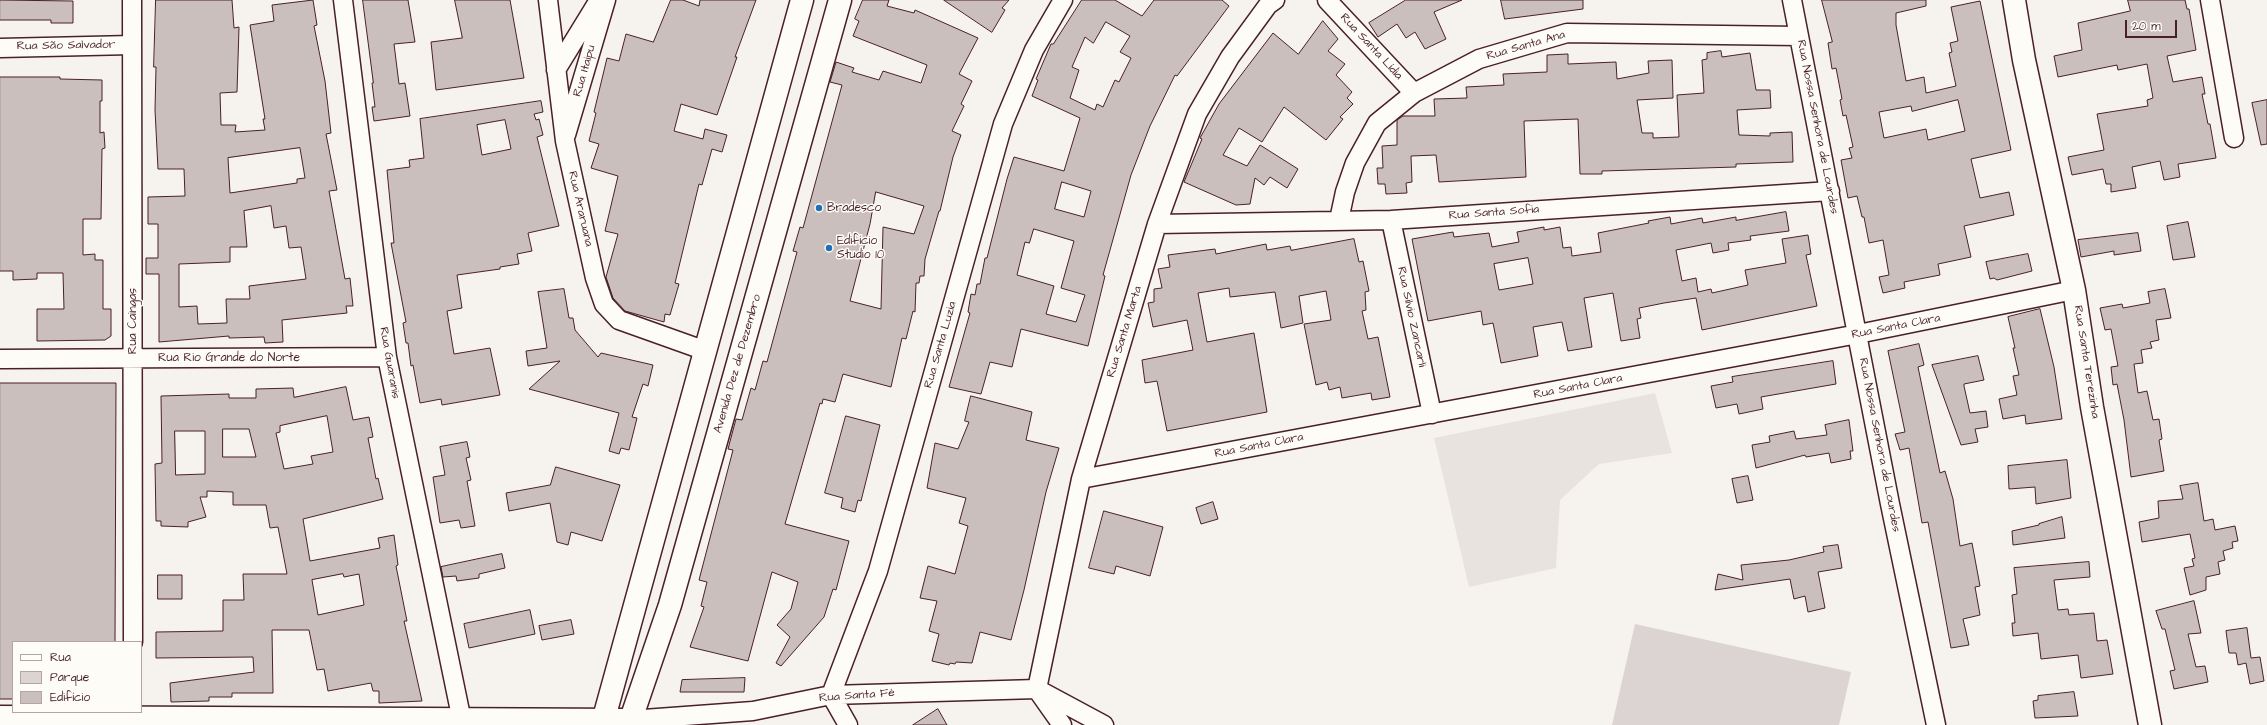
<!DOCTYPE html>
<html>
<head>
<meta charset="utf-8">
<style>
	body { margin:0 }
	#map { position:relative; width:2267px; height:725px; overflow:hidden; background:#f6f3ef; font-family:"Architects Daughter",sans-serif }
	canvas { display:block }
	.legend { position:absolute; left:12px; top:641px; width:130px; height:72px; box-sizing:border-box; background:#fdfcf7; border:1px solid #b5a4a5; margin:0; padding:5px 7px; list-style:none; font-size:12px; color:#4a1f2b }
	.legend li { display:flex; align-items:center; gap:8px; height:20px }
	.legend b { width:20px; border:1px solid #b5a4a5 }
	.scale { position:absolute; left:2125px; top:20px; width:52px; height:18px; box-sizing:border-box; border:2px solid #4a1f2b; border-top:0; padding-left:5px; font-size:12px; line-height:14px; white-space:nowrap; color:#4a1f2b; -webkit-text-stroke:3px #fdfcf7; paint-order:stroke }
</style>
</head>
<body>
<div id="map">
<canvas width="2267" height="725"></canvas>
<ul class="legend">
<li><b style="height:5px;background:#fdfcf7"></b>Rua</li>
<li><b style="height:11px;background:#dcd4d2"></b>Parque</li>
<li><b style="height:11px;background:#cbbfbe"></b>Edifício</li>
</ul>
<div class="scale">20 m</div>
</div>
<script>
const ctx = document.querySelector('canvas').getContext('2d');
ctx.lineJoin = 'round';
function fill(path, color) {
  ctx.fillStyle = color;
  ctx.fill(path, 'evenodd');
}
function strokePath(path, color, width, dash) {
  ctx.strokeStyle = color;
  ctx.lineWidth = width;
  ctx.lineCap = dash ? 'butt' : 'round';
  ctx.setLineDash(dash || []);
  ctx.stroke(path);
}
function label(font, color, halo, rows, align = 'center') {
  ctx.font = font + ' "Architects Daughter",sans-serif';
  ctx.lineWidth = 3;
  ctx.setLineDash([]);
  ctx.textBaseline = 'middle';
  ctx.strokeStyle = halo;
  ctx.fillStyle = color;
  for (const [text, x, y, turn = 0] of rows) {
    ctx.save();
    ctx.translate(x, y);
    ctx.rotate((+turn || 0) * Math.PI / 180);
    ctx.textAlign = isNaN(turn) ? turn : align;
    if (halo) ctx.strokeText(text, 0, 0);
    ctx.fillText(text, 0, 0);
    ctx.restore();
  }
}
fill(new Path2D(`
	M1655,393L1672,453L1599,464L1560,500L1556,568L1469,587L1434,438Z`), '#e9e3e0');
fill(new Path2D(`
	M1635,624L1851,672L1839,725H1612Z`), '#dcd4d2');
const building = new Path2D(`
	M0,0L73,1V23H51V20H0Z
	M156,0H232L234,28L239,27L237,92L220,93L221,125H236L235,132L265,130L263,119H265L250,25L274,21L272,5L313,0L317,25L314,26L325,81L331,133L326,134L337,190L329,191L345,279L350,278L353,306H346L347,313L282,320L283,342L265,343L264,337L229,338V336L159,342V274H146V258H158V224H148V197L185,196L184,169H158L155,110L156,67H154ZM300,148L305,178L297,179V183L230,193L228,158ZM271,206L274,228L286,226L289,248L301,247L306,279L249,286L250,299H226L227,323L198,324L197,306L179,307V264L230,262V247H247L244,211Z
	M363,0H408L415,42L394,44L399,84L405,83L410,116L374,121L372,107H375L372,83H373Z
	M455,0H510L524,78L436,90L431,42L462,38Z
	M671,0H683L699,6L700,0H756L735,57H737L717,115L681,104L674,131L703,139L705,129L727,135L722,152L712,149L702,185L699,184L675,283L679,284L670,315L665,314L664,322L625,311L613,298L606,277L618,234L605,231L618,176L591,168L599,144L589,141L596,113L594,112L607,58L619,61L626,34L653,42Z
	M863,0H889L887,6L914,13L915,10L978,38L959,74L972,81L961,104L964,106L952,131L961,135L953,157L940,211H939L925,259L924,276H920L919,283H916L915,312L913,311L906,339L902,338L891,387L843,374L835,402L823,399L822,404L820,403L785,524L849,541L836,590L833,589L824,617L781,666L776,663L790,637L777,625L791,609L798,582L772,572L748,661L690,647L704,607L701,606L707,582L699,580L733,450L728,449L736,419L742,420L751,388L755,390L763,361L767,362L797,252L793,251L800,227L803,228L842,85L830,82L836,62L854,68L852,72L879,80L883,71L921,83L927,65L853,36L859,21L855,19ZM876,192L924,206L914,234L883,227L881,309L850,301L870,224Z
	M944,0H1009L1002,8L1005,10L992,32Z
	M1082,0H1115L1142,16L1154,0H1222L1229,6L1177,76L1175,75L1150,126L1131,175L1103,275L1105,276L1088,346L1021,329L1012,367L990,362L981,394L949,387L970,313L968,312L971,294L975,295L977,284H980L985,258H987L1007,179L1014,157L1064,171L1080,118L1032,96L1038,80L1036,79L1051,44H1053ZM1106,22L1130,36L1120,52L1131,58L1119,82L1115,80L1103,107L1097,104L1095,110L1070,98L1079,70L1072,67L1085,37L1093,43ZM1062,182L1091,191L1084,217L1055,209ZM1034,229L1074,241L1061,288L1085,295L1076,322L1046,314L1054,286L1017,275L1025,242L1029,243Z
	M1406,0H1462L1434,12L1446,39L1425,49L1415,32L1406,38L1397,24L1378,37L1369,23Z
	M1501,0H1583V9L1505,19Z
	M1822,0H1926V6L1896,13V25L1906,81L1924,77L1926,93L1956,86L1949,53L1952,52L1950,43L1958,41L1951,7L1980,1L2011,150L1971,159L1980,198L2009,192L2014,215L1964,226L1971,257L1938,264L1940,275L1904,282L1905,288L1883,293L1879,277L1889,275L1883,240L1869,243L1864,217H1862L1857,196L1848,198L1841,160L1852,158L1849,148L1853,147L1846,115L1843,116L1840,100L1842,99L1836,68L1832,69L1828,43L1832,42ZM1958,100L1965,131L1928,140L1926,129L1884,138L1879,112L1911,106L1912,111Z
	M2128,0H2185L2187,9H2189L2196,50L2167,56L2173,82L2202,77L2205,94H2202L2208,124H2210L2216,158L2178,164L2180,177L2164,180L2160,161L2132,167L2136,188L2111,192V184H2106L2103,169L2072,175L2068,157L2104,150L2097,114L2148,106L2147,100L2153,98L2147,64L2118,70L2117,65L2058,77L2054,56L2082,50L2078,23L2130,11Z
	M1323,21L1338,39L1328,51L1345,64L1336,75L1352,92L1347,98L1353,104L1340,117L1343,119L1326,140L1284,107L1262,142L1239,128L1223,155L1247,166L1260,145L1298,169L1287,188L1270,177L1264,185L1255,178L1250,204L1236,205L1184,182L1202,139L1200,138L1219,104L1273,33L1298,54Z
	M1721,51L1722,57L1750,53L1756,90H1770L1771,108L1737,110L1739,135L1770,136V133L1792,132L1793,162L1736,164V167L1602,171V174H1580L1578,119L1524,121L1526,177L1439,182L1436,155L1411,156L1412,182L1406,183L1407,193L1386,194L1385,184H1378L1377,168H1383L1382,146L1397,145V120L1403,116H1435L1434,99L1467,98L1466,87L1504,85L1503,74L1547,72V55L1568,54V64L1616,62L1617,79L1649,73L1648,61L1672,60L1673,98L1637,100L1642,133H1653V138L1679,137L1677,95L1704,93L1702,60L1707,59V53Z
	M0,77H60V79L102,80V101H100V133L104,132L105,148L102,149L101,219H83V255L95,254V260H103V309H111V336L105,340L37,341V309H64L63,273H37V279L13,280V271H0Z
	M2267,100V144L2261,145L2252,103Z
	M541,101L543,112L534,114L536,120L539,119L543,135L537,137L559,226L528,233L532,251L517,254L519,264L500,267V269L457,275L462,308L447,311L454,354L490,348L500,395L442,405L441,399L420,403L413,365L411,366L408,343H406L403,323L406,322L391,243H394L387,170L410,167L409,160L424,158L420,119ZM505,120L511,149L482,155L477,125Z
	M1786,212L1789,231L1750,236L1751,240L1728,243L1729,250L1713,253L1711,243L1676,250L1682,281L1696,278L1698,292L1711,289L1712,293L1748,285L1745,270L1786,263L1782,239L1808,235L1811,254L1806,255L1817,306L1702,330L1696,298L1664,303L1639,308L1641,318L1637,319L1640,338L1621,341L1613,293L1584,298L1592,347L1568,351L1562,322L1533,327L1538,356L1501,363L1493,323L1483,325L1481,311L1428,321L1412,239L1453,232L1454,237L1489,233L1492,247L1519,242L1517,232L1544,227V230L1560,227L1563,248L1571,247L1572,256L1601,252L1598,233L1649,223L1648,221L1670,217L1671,224L1702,218L1703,223L1736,217V220ZM1528,258L1533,284L1499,290L1494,264Z
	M2188,222L2195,257L2173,260L2167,226Z
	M2138,233L2141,251L2114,255V251L2081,257L2078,240Z
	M1354,239L1359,262L1363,261L1369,291L1365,292L1366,310L1362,311L1368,339L1378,337L1390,397L1372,400L1371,393L1342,398L1340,387L1329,390L1327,382L1316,385L1304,324L1331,320L1326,291L1299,296L1303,323L1281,328L1275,292L1230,297L1229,288L1198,293L1207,342L1254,333L1267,412L1167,431L1157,381L1145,383L1142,360L1193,350L1187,320L1153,327L1148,303L1154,302V289L1162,288L1158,269L1170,267L1168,255L1215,249L1216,254L1266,244L1267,250L1290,246L1291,250Z
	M2028,254L2032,271L1997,280L1994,278L1990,279L1986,262Z
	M564,289L569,318H573L575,330L598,357L601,353L653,365L648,386L643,384L632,417L637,418L629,450L621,448L619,454L609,451L619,413L529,389L560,361L528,366L526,351L547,348L538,292Z
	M2165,289L2171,318L2156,320L2159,340L2150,342L2152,348L2141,350L2143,363L2134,364L2138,393L2147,391L2153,420L2159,419L2162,439L2159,440L2164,471L2131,477L2124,420L2117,384L2113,385L2111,367L2118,366L2111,329L2105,330L2100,308L2122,304L2123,308L2150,303L2148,292Z
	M2040,309L2054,367L2062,419L2026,424L2025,415L2003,419L1999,399L2017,395L2013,376L2019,375L2013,348H2015L2008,317Z
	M1919,344L1924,365L1918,367L1940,473L1945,471L1953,499L1960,546L1972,543L1980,586L1975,587L1980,615L1963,619L1969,645L1951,648L1928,522L1922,523L1909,448L1900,450L1895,434L1905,432L1888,351Z
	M1978,356L1984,380L1964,384V386L1970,413L1986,411L1988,427L1975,429L1978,442L1961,445L1932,365Z
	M1833,361L1836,384L1761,397L1763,409L1739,414L1737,404L1716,408L1711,386L1733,382L1732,377Z
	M0,383H116L115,642H13V699H0Z
	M346,387L353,420L369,417L373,437L368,438L376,479L378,478L383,499L303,519L310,561L380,548L378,538L394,535L398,565L396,566L407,621H404L422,701L379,703V691H373L371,683L328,691L324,669L317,670L309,630H272L273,693H232V697H209V701L171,702L170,683L254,672L253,657L156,658V632L223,631V600H244L243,574H287L278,527L270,528L266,505H233V492L207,491V497H200L206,517L188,522V527L161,526V521H156L155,464L162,463L161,396L229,394V398H256V389L293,388L294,397ZM327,416L333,452L311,456L313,464L284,469L276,433L280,432V426ZM223,429H249L256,457H223ZM175,431H205V474L176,475ZM343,574L344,577L359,574L364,605L318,615L312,580Z
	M971,396L1032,412L1026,440L1059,448L1046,492L1024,590L1011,640L980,632L972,663L956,662L955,664L950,663L949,665L932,661L939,634L929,631L937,601L920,598L928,566L955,574L968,526L959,523L966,498L927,488L935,443L958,449L969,422L965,421Z
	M846,416L880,425L861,501L858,500L855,512L841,508L843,498L825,493Z
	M1849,420L1853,451H1850L1851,459L1831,463L1829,453L1806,457L1805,455L1756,468L1752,445L1770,442L1769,436L1794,431L1796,439L1827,435L1825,425Z
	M467,442L470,457L466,458L471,480L467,481L475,526L461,528L459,520L440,523L433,477L445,475L440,447Z
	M2067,460L2071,498L2036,504L2035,487L2009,489L2008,466Z
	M556,467L620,485L602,541L571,532L568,545L557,542L550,503L509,511L506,493L550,485Z
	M1748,476L1753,500L1737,503L1732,479Z
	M2198,483L2204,521L2213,519L2215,530L2235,526L2238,541L2232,542L2233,548L2223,551L2225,560L2218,562L2220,574L2206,577V590L2190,595L2184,568L2194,566L2192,559L2195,558L2190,534L2142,542L2139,522L2159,518L2158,501L2183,499L2180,486Z
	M1213,502L1218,519L1201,524L1196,508Z
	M1104,511L1163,527L1150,576L1116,566L1114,574L1089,568Z
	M2062,517L2065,538L2013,545L2012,531L2039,525V524Z
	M1838,545L1842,568L1818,572L1825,608L1808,612L1805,596L1794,599L1790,579L1715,590L1718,574L1743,580L1741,565L1789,560L1824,552L1823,547Z
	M502,554L505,568L479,574V578L457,581L456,576L443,577L441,567Z
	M2089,562L2090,577L2054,580L2058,610L2068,609L2069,615L2094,613L2097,641L2107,640L2113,674L2081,678L2078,655L2041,659L2038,633L2013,636L2012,623H2015L2012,595L2017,594L2014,568Z
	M158,575H182V599H158Z
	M2194,601L2201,633L2188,634L2196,667L2205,666L2208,682L2174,689L2170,671L2175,670L2165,629H2162L2156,611Z
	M530,610L535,634L469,648L464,624Z
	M571,620L574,634L542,640L539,626Z
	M2247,628L2251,658L2260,657L2264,681L2250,684L2246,663L2238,665L2236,653H2229L2226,631Z
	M745,678L744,692H680L682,680Z
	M2074,692L2078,716L2035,718L2033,701L2038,700V696Z
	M938,709L947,725H913Z`);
fill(building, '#cbbfbe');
strokePath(building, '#4a1f2b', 1);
const minor = new Path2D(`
	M132,0L133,642
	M343,0L387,357L462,721
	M548,0L565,141L595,278L604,304L619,320L706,351
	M1327,0L1414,93
	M1792,0L1890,504L1936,725
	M2210,0L2234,138
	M0,48L132,45
	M556,70L599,0
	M566,135L606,0
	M1339,220L1345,192L1355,163L1377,123L1414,93L1479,59L1567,33L1799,36
	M1391,220L1432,414
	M1157,224L1391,220L1830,191
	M0,359L387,357
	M1081,479L1858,334L2074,290
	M1037,689L1081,479L1157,224L1197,114L1230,57L1268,5L1275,0
	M1038,691L1062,725
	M630,720L753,711L831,695L1037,689L1104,725
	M848,725L831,695L878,571L1003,124L1034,50L1063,0`);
const tertiary = new Path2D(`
	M2014,0L2024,60L2074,290L2092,407L2150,725
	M0,717L630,720`);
const trunk = new Path2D(`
	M602,725L802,0
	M629,725L670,605L840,0`);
strokePath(minor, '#4a1f2b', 21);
strokePath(tertiary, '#4a1f2b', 25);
strokePath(trunk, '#4a1f2b', 25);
strokePath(minor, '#fdfcf7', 18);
strokePath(tertiary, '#fdfcf7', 22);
strokePath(trunk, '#fdfcf7', 22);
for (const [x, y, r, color] of [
	[819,208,4,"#1f6fb2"],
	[829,248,4,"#1f6fb2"]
]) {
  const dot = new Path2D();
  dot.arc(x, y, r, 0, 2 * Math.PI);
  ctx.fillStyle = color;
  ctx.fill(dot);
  strokePath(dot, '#fdfcf7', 1.5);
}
label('12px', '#4a1f2b', '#fdfcf7', [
	["Rua São Salvador",66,46,-1],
	["Rua Santa Ana",1526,46,-16],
	["Rua Santa Lídia",1371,47,47],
	["Rua Itaipu",585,71,-74],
	["Rua Nossa Senhora de Lourdes",1817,127,79],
	["Rua Araruana",580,209,77],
	["Rua Santa Sofia",1494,213,-4],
	["Rua Silvio Zancarli",1411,317,78],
	["Rua Caingas",133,321,-90],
	["Rua Santa Clara",1896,327,-11],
	["Rua Santa Marta",1125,332,-73],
	["Rua Santa Luzia",941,345,-74],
	["Rua Rio Grande do Norte",229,358],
	["Rua Santa Terezinha",2086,362,81],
	["Rua Guaranis",389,363,80],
	["Avenida Dez de Dezembro",738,364,-74],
	["Rua Santa Clara",1578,387,-11],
	["Rua Nossa Senhora de Lourdes",1879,445,79],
	["Rua Santa Clara",1259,446,-11],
	["Rua Santa Fé",857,696,-4]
]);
label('12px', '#4a1f2b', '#fdfcf7', [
	["Bradesco",827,208],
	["Edifício",837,241],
	["Studio 10",837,255]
], 'left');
</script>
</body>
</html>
